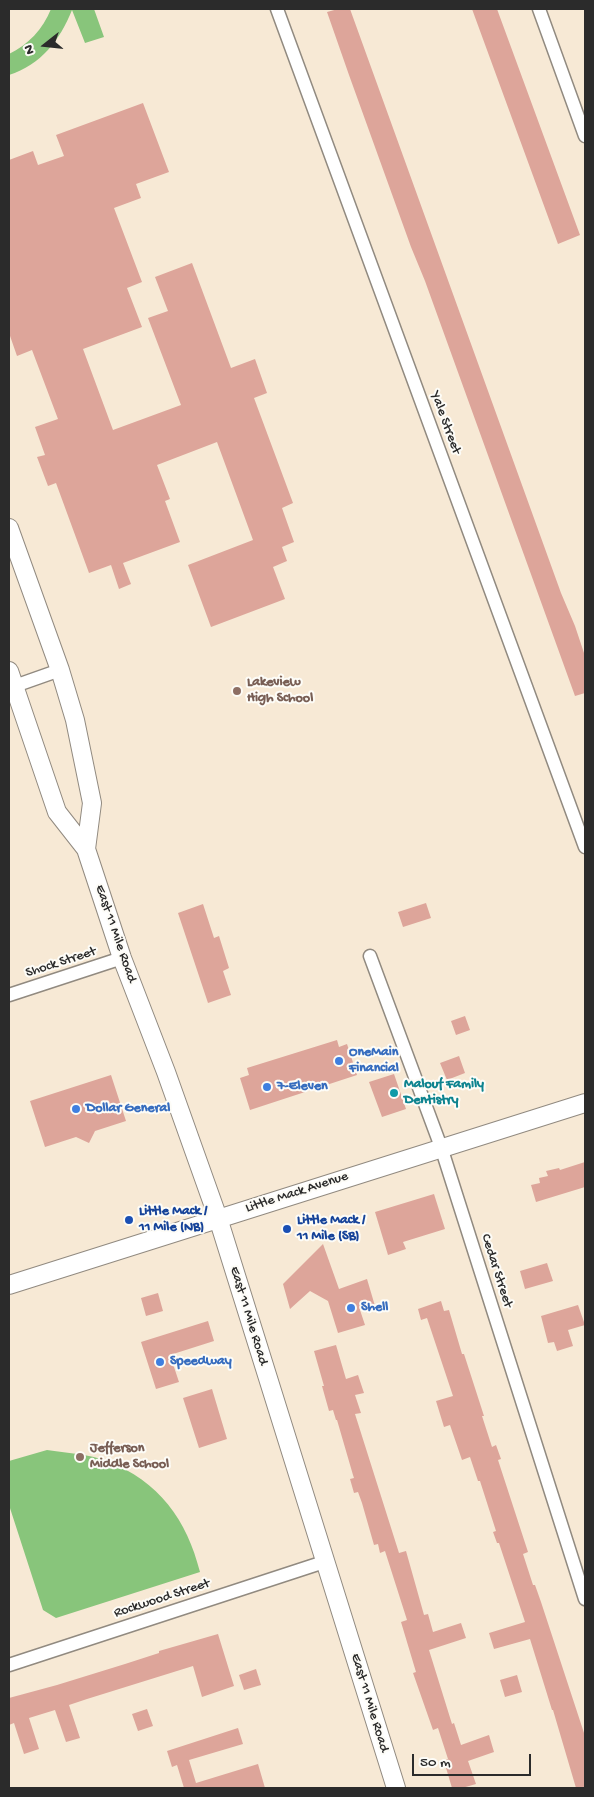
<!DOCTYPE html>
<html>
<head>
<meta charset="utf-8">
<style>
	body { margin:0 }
	#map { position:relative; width:594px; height:1797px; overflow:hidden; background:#f7e9d5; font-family:"Gochi Hand",sans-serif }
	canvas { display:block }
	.frame { position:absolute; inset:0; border:10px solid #2b2b2b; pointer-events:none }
	.north { position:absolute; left:20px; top:20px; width:50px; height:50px; -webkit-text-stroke:4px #fdfcf7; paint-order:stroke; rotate:254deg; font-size:14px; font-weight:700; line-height:20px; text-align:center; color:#2b2b2b }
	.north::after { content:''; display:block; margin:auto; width:18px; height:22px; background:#2b2b2b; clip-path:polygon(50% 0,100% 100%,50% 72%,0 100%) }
	.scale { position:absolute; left:412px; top:1754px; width:119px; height:22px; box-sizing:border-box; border:2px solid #2b2b2b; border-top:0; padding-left:6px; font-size:15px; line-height:18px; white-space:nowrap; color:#2b2b2b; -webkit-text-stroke:4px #fdfcf7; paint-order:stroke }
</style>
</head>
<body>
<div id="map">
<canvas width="594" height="1797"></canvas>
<div class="frame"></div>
<div class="north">N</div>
<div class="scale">50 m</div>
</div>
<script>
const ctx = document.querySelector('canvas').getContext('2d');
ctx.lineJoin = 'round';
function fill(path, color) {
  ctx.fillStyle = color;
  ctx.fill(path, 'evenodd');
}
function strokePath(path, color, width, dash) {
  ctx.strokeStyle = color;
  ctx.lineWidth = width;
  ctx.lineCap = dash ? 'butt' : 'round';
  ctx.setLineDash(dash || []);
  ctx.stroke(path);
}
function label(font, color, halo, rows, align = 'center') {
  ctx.font = font + ' "Gochi Hand",sans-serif';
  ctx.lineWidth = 4;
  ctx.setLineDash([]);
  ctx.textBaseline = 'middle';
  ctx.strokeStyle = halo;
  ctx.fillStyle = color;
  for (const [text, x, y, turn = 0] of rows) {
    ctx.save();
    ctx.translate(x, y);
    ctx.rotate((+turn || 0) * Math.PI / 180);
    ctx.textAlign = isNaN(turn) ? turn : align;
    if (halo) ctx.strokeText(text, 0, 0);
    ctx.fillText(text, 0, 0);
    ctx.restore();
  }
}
fill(new Path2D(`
	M51,9H94L104,37L85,43L72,10C60,40 41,65 9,75V54C28,45 43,29 51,9Z
	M47,1450C66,1453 89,1454 107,1461C159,1481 187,1520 200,1572L56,1618L43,1610L9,1505V1461Z`), '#88c57b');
fill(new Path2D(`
	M338,9H350L561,593L575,626L585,656V693L575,696L425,281L411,247L349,75L327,12Z
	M472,9H497L580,235L558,244Z
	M143,103L169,172L136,184L141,198L114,208L142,282L127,288L142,327L83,349L113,430L181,405L148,318L168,311L155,277L192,263L231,368L255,359L267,393L254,398L293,503L282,508L294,542L282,547L287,561L273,567L285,599L211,627L188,565L253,540L217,442L157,465L170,499L165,501L180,542L123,563L131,584L119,589L111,565L89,573L56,483L48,486L37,457L45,455L35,427L58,419L32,350L17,356L9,333V160L33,151L38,165L64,156L56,135Z
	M426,903L431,918L403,927L398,912Z
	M203,904L214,938L219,936L229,968L223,971L231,995L208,1003L178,913Z
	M465,1016L470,1030L456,1035L451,1021Z
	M337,1040L339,1047L347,1044L357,1075L250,1110L240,1078L249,1075L247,1068Z
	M459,1056L465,1073L447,1080L440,1063Z
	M394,1074L406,1109L382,1117L369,1082Z
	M111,1075L126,1121L95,1131L89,1143L76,1137L45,1147L30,1101Z
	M585,1162V1187L536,1202L531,1185L540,1183L539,1178L548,1176L546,1171L559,1168L560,1170Z
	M434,1194L445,1229L403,1242L406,1249L388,1255L375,1212Z
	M323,1244L339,1289L367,1279L375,1306L360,1310L365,1325L338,1333L328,1301L310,1291L290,1309L283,1284Z
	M547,1263L553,1281L525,1289L520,1271Z
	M158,1293L163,1311L146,1316L141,1298Z
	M441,1301L444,1311L449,1310L462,1354H464L484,1416H482L492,1447L496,1445L501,1459L498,1460L528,1552L523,1554L533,1585H535L541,1602L585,1736V1788H576L553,1710H552L530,1639L494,1649L489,1633L525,1622L499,1543H497L493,1532L496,1531L480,1481H478L470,1457L462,1460L450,1425L444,1427L436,1401L453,1396L427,1318L421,1320L418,1309Z
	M578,1305L585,1325L568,1330L573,1346L557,1351L554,1342L548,1343L541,1316Z
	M208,1321L214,1341L170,1355L179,1382L156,1389L141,1342Z
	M336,1345L346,1379L358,1375L364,1393L355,1395L361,1413L355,1414L399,1553L406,1551L424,1615L428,1614L433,1632L461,1623L466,1638L429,1650L452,1724L454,1723L461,1745L489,1735L494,1752L468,1761L476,1784L462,1788H452L444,1761L448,1759L438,1728L433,1730L413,1673L416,1672L401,1622L407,1620L385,1551L380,1553L378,1544L374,1545L362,1503L358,1492L354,1493L350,1479L354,1478L353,1475L337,1420H336L333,1410L329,1411L322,1386H324L314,1351Z
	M212,1389L227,1439L199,1448L183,1398Z
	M218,1634L234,1686L202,1697L193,1666L87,1699L69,1705L80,1738L66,1742L55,1710L29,1718L39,1749L24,1754L14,1723L9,1725V1698L57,1685L125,1664L159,1653V1651Z
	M256,1669L261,1685L244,1690L239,1675Z
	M517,1675L522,1692L505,1697L500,1680Z
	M147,1709L153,1726L138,1731L132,1714Z
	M238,1728L243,1744L189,1760L196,1783L258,1764L265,1788H184L177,1765L172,1767L167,1751Z`), '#dda59a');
const minor = new Path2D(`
	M277,9L585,847
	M539,9L585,136
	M9,688L60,670
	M370,956L441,1147L585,1599
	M9,995L122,958
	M9,1665L324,1562`);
const secondary = new Path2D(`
	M9,528L60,670L75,720L92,803L86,849
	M9,671L57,812L86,849L122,958L166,1072L218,1218L396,1788
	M9,1285L585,1103`);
strokePath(minor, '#918a80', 15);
strokePath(secondary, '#918a80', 20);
strokePath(minor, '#fff', 12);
strokePath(secondary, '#fff', 18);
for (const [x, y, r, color] of [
	[237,691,5,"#8d6e63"],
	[339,1061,5,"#3f7fe0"],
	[267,1087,5,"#3f7fe0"],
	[394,1093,5,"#0f9aa8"],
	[76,1109,5,"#3f7fe0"],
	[129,1220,5,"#1a4fb4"],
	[287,1229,5,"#1a4fb4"],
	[351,1308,5,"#3f7fe0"],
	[160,1362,5,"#3f7fe0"],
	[80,1457,5,"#8d6e63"]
]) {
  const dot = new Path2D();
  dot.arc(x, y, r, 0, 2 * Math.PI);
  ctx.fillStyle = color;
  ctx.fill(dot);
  strokePath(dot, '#fdfcf7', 2);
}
label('14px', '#2b2b2b', '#fdfcf7', [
	["Yale Street",445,423,70],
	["East 11 Mile Road",115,934,71],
	["Shock Street",61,963,-18],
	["Little Mack Avenue",297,1193,-18],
	["Cedar Street",496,1271,72],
	["East 11 Mile Road",248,1316,73],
	["Rockwood Street",162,1599,-18],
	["East 11 Mile Road",369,1703,73]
]);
label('bold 14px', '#785e54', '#fdfcf7', [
	["Lakeview",247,683],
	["High School",247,699],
	["Jefferson",90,1449],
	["Middle School",90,1465]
], 'left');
label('bold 14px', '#366cbe', '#fdfcf7', [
	["OneMain",349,1053],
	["Financial",349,1069],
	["7-Eleven",277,1087],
	["Dollar General",86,1109],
	["Shell",361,1308],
	["Speedway",170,1362]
], 'left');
label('bold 14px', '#0d838f', '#fdfcf7', [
	["Malouf Family",404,1085],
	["Dentistry",404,1101]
], 'left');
label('bold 14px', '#164399', '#fdfcf7', [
	["Little Mack /",139,1212],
	["11 Mile (NB)",139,1228],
	["Little Mack /",297,1221],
	["11 Mile (SB)",297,1237]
], 'left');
</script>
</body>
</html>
